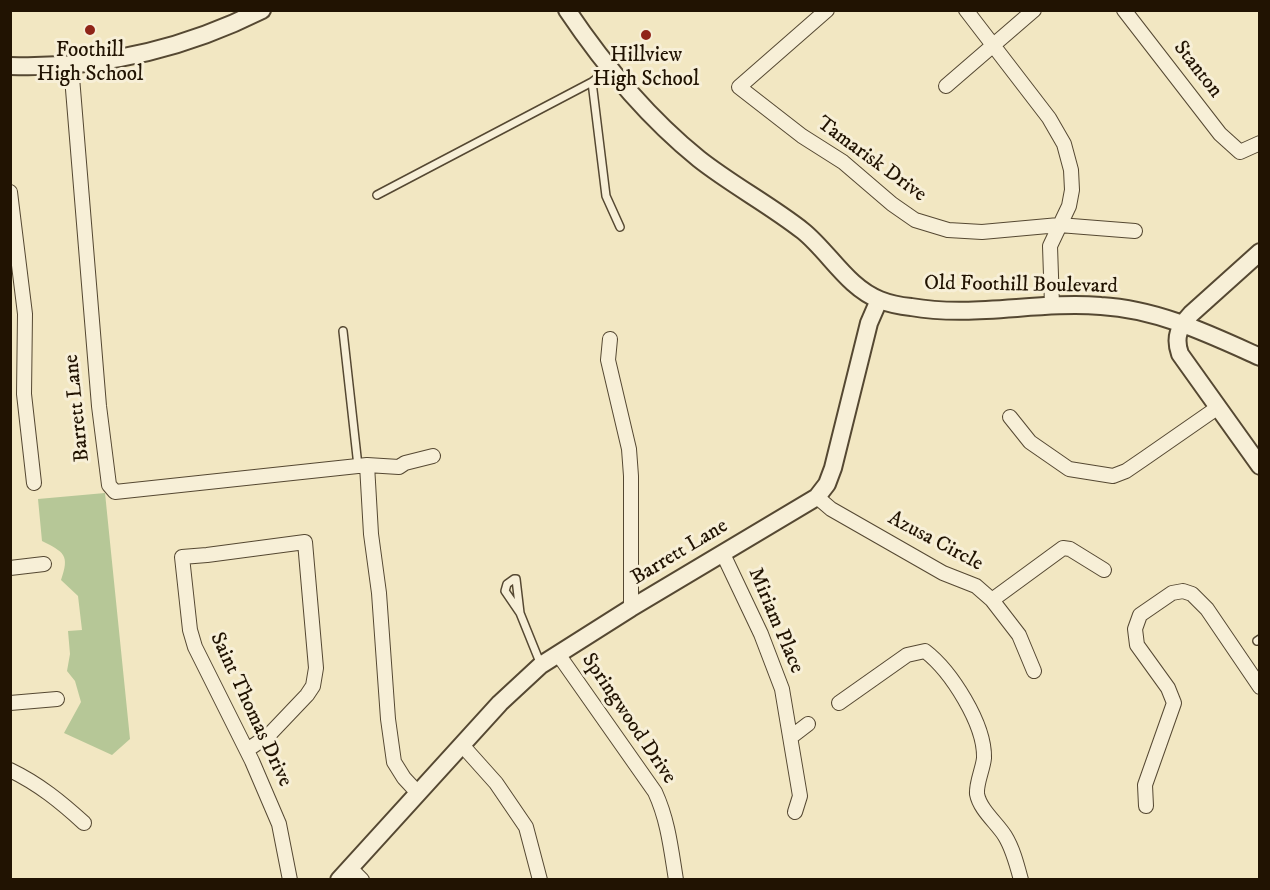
<!DOCTYPE html>
<html>
<head>
<meta charset="utf-8">
<style>
	body { margin:0 }
	#map { position:relative; width:1270px; height:890px; overflow:hidden; background:#f2e7c2; font-family:"IM FELL DW Pica",serif }
	canvas { display:block }
	.frame { position:absolute; inset:0; border:12px solid #211302; pointer-events:none }
</style>
</head>
<body>
<div id="map">
<canvas width="1270" height="890"></canvas>
<div class="frame"></div>
</div>
<script>
const ctx = document.querySelector('canvas').getContext('2d');
ctx.lineJoin = 'round';
function fill(path, color) {
  ctx.fillStyle = color;
  ctx.fill(path, 'evenodd');
}
function strokePath(path, color, width, dash) {
  ctx.strokeStyle = color;
  ctx.lineWidth = width;
  ctx.lineCap = dash ? 'butt' : 'round';
  ctx.setLineDash(dash || []);
  ctx.stroke(path);
}
function label(font, color, halo, rows, align = 'center') {
  ctx.font = font + ' "IM FELL DW Pica",serif';
  ctx.lineWidth = 6;
  ctx.setLineDash([]);
  ctx.textBaseline = 'middle';
  ctx.strokeStyle = halo;
  ctx.fillStyle = color;
  for (const [text, x, y, turn = 0] of rows) {
    ctx.save();
    ctx.translate(x, y);
    ctx.rotate((+turn || 0) * Math.PI / 180);
    ctx.textAlign = isNaN(turn) ? turn : align;
    if (halo) ctx.strokeText(text, 0, 0);
    ctx.fillText(text, 0, 0);
    ctx.restore();
  }
}
fill(new Path2D(`
	M105,493L130,739L112,755L64,733L81,702L75,681L67,671L70,654L68,631L82,630L78,596L61,580C70,555 64,552 42,541L38,499Z`), '#b6c797');
const service = new Path2D(`
	M592,82L606,196L620,227
	M377,195L592,82L609,69
	M343,331L358,466
	M520,613L516,579H514L507,584L505,591L520,613L541,665
	M1257,641L1260,639`);
const minor = new Path2D(`
	M827,10L739,87L802,136L843,162L892,204L915,220L948,230L982,232L1059,225L1135,231
	M966,10L1049,118L1064,144L1071,170L1072,190L1069,206L1050,246L1052,305
	M1124,10L1220,134L1240,152L1260,143
	M71,65L99,406L109,485L115,492L367,465L399,467L405,463L433,456
	M946,86L1034,10
	M10,192L25,314L24,394L34,483
	M610,339L608,360L629,449L631,476V608
	M1010,417L1030,442L1069,469L1113,476L1126,471L1145,458L1217,408
	M367,465L371,534L379,593L388,719L394,762L404,778L417,792
	M817,497L831,509L943,573L976,586L992,600L1019,635L1034,671
	M723,554L761,634L782,689L800,796L795,812
	M10,568L44,564
	M992,600L1063,548L1070,549L1104,570
	M558,654L655,792C668,820 671,849 676,880
	M10,703L57,699
	M839,703L907,655L925,651C951,671 985,724 984,758C983,769 976,783 977,794C980,810 997,823 1005,836C1013,849 1017,865 1021,880
	M791,737L808,724
	M462,745L496,783L526,827L540,880
	M247,750L268,736L307,695L313,686L316,668L305,542L207,555L182,557L190,630L195,647L252,761L279,824L290,880
	M10,770C39,784 61,802 84,823
	M1146,806L1145,785L1174,703L1168,688L1137,645L1135,629L1140,615L1172,593L1183,591L1192,594L1207,609L1260,687
	M350,868L362,880`);
const tertiary = new Path2D(`
	M567,10C604,65 647,117 699,159C732,185 770,205 803,231C829,252 848,288 880,300C890,304 901,306 911,307C974,318 1037,301 1101,306C1157,309 1209,334 1260,357
	M10,66C99,69 184,49 262,10
	M1260,252L1191,314C1179,327 1174,337 1180,354L1260,466
	M339,880L500,703L541,665L631,608L817,497L827,484L833,468L869,323L879,300`);
strokePath(service, '#554832', 10);
strokePath(minor, '#554832', 16);
strokePath(tertiary, '#554832', 20);
strokePath(service, '#f7efd7', 7);
strokePath(minor, '#f7efd7', 14);
strokePath(tertiary, '#f7efd7', 16);
for (const [x, y, r, color] of [
	[90,30,6,"#8f2418"],
	[646,35,6,"#8f2418"]
]) {
  const dot = new Path2D();
  dot.arc(x, y, r, 0, 2 * Math.PI);
  ctx.fillStyle = color;
  ctx.fill(dot);
  strokePath(dot, '#f7efd7', 2);
}
label('21px', '#211302', '#f7efd7', [
	["Foothill",90,52],
	["High School",90,76],
	["Hillview",646,57],
	["High School",646,81]
]);
label('21px', '#211302', '#f7efd7', [
	["Stanton",1197,70,52],
	["Tamarisk Drive",871,160,36],
	["Old Foothill Boulevard",1021,286,1],
	["Barrett Lane",78,408,-96],
	["Azusa Circle",935,542,28],
	["Barrett Lane",680,553,-31],
	["Miriam Place",775,621,67],
	["Saint Thomas Drive",250,710,65],
	["Springwood Drive",628,719,56]
]);
</script>
</body>
</html>
